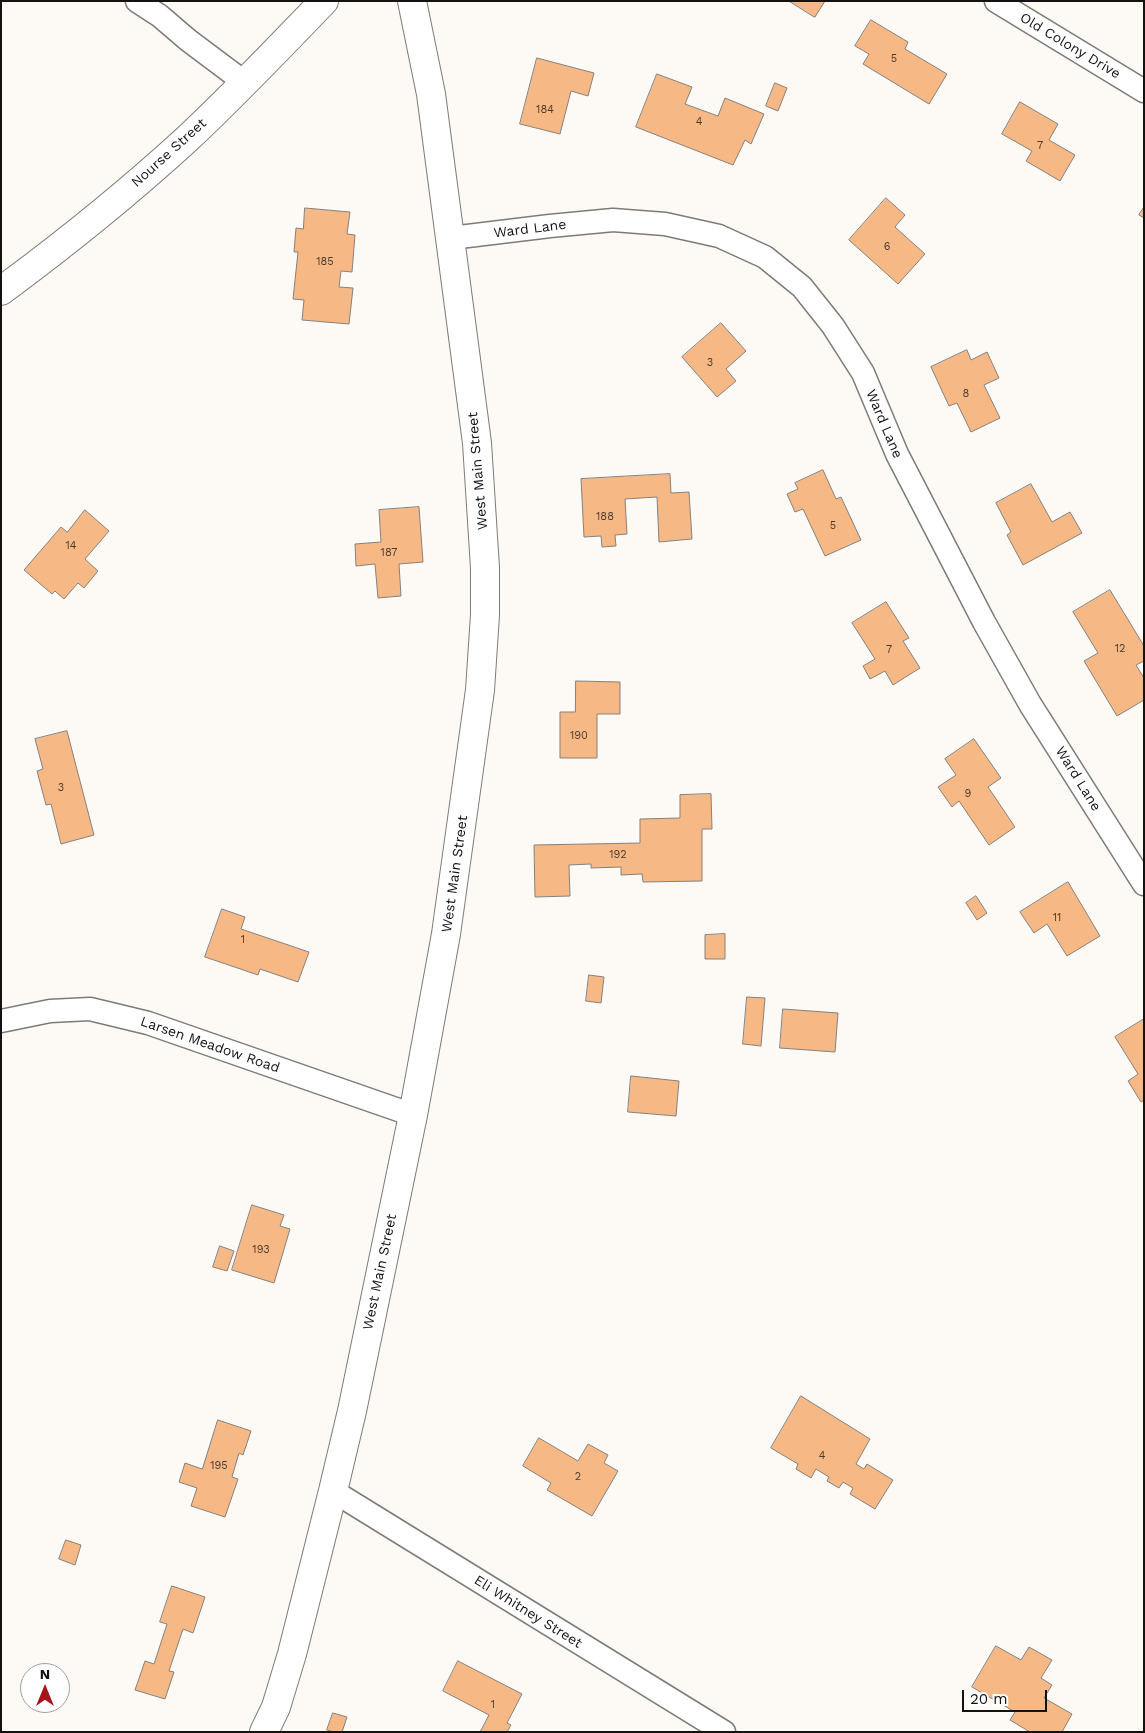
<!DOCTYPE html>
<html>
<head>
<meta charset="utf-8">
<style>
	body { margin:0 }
	#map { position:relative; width:1145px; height:1733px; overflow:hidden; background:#fdfaf5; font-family:"Work Sans",sans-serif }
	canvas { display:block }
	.frame { position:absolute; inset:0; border:2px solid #131211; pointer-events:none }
	.north { position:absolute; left:20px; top:1663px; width:50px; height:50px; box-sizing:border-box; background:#fff; border:1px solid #a1a0a0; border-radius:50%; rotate:0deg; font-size:14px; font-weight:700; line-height:20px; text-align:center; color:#131211 }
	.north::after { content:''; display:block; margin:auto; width:18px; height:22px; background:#a8131b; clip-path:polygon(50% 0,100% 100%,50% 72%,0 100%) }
	.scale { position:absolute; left:962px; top:1690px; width:85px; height:22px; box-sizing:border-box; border:2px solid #131211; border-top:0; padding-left:6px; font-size:15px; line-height:18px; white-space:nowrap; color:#131211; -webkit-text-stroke:4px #fff; paint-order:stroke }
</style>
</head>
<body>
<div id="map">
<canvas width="1145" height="1733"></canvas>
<div class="frame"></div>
<div class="north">N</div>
<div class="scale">20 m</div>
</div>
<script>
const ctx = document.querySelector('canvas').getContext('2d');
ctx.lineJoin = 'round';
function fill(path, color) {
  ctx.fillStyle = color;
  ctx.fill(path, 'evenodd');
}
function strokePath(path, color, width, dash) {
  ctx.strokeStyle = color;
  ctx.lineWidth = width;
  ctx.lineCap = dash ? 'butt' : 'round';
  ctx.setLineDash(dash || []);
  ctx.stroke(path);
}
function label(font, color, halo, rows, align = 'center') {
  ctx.font = font + ' "Work Sans",sans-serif';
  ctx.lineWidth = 4;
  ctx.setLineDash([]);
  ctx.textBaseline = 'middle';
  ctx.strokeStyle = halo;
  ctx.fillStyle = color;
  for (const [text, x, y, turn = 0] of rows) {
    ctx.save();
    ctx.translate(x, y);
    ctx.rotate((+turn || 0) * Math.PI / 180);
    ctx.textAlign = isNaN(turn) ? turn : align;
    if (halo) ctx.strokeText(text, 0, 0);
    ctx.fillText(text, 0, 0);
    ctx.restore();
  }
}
const building = new Path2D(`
	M789,1H825L815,17Z
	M871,20L908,42L905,49L947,74L929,104L863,64L869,54L855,46Z
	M537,58L594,73L588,96L571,91L560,134L520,124Z
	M657,74L692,87L685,104L718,116L725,98L764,114L751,144L745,140L733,165L636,127Z
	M775,83L787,88L778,111L766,106Z
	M1020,102L1058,124L1049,140L1075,155L1060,181L1026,161L1032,151L1002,134Z
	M886,198L905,215L895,227L925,254L898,284L849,240Z
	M1144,207V218L1139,215Z
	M305,208L350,212L347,234L355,235L352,272L341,271L339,287L353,288L349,324L302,320L304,300L293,299L298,252H294L296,228L303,229Z
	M721,323L746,351L726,369L736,381L717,397L682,357Z
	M967,350L971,360L987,352L999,378L984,385L1000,418L971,432L957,403L949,406L931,367Z
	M823,470L836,499L841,497L861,540L825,556L803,509L795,512L787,494L798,489L795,483Z
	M670,474L671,493L689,492L692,539L659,542L657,497L625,499L627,534L615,535L616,546L602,547L601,536L584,537L581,479Z
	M1031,484L1052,522L1070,512L1082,533L1023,565L1007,535L1011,532L996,503Z
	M419,507L423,562L399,564L401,596L378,598L375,564L356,566L355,544L381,542L379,510Z
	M85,510L109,531L85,559L98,571L84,588L78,583L64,599L55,591L52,594L24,570L61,527L67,532Z
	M1110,590L1144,646V661L1136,665L1144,678V700L1117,716L1084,661L1098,653L1073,612Z
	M886,602L909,638L903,641L920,668L893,685L885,671L870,679L863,666L875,659L852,623Z
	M576,681L620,682V714H597V758H560V712H575Z
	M67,731L94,835L61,844L51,804L46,805L37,771L43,769L35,739Z
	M974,739L1001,778L988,787L1015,827L989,845L959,801L952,807L938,787L956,775L945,759Z
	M711,794L712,829H702V881L643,882L642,874L621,875V867L591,868V864L569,865L570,896L535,897L534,845L640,843V819L680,818V795Z
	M1068,882L1100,936L1067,956L1047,924L1034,933L1020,912Z
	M976,896L987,913L977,920L966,903Z
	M222,909L245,917L241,929L309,952L298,982L260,969L258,975L205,957Z
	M725,934V959H705V935Z
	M589,975L604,977L601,1003L586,1001Z
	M747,997L765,998L761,1046L743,1044Z
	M783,1009L838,1013L835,1052L780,1048Z
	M1144,1019V1100L1141,1102L1128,1081L1138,1074L1115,1037Z
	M631,1076L679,1081L676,1116L628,1112Z
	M252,1205L284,1215L280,1226L290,1229L274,1283L232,1270Z
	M220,1246L234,1251L227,1271L213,1267Z
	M801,1396L870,1439L856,1464L864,1469L867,1464L893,1480L875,1509L850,1494L853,1488L843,1482L839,1488L827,1481L829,1477L816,1469L811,1478L796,1469L798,1464L771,1448Z
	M218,1420L251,1431L243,1455L239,1453L232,1477L238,1479L225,1517L191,1506L197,1488L179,1482L185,1463L202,1469Z
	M539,1438L578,1461L588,1444L608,1455L604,1463L618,1471L592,1516L547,1490L551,1483L523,1466Z
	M66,1540L81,1545L75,1565L59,1559Z
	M172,1586L205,1597L193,1633L183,1629L169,1671L174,1672L165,1699L135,1690L145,1661L154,1664L167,1624L160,1622Z
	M996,1646L1021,1660L1029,1647L1052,1660L1041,1678L1052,1685L1044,1698L1072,1714L1062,1732H1030L1010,1720L1015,1712L972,1687Z
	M458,1661L522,1694L507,1723L511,1725L507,1732H480L489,1715L443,1691Z
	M333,1713L347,1717L342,1732H334L327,1730Z`);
fill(building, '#f6b884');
strokePath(building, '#85817e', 1);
const street = new Path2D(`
	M137,1L160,16L188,40L244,82
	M996,1L1144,91
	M451,238L550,226L613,220L665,224L719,236L765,257L802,287L833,326L863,373L897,454L984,622L1030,704L1144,884
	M1,1021L50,1011L90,1009L148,1023L413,1115
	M333,1491L724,1732`);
const secondary = new Path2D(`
	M1,291C66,243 128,193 187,139C234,95 279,48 324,1
	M264,1732L276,1707L292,1654L333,1491L352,1411L413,1115L446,934L480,690L485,615V568L477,443L431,94L412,1`);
strokePath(street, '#7e7b77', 25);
strokePath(secondary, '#7e7b77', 30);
strokePath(street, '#fff', 22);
strokePath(secondary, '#fff', 28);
label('11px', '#4c3c2e', null, [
	["5",894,59],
	["184",545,110],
	["4",699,122],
	["7",1040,146],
	["6",887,247],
	["185",325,262],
	["3",710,363],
	["8",966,394],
	["188",605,517],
	["5",833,526],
	["14",71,546],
	["187",389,553],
	["12",1120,649],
	["7",889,650],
	["190",579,736],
	["3",61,788],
	["9",968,794],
	["192",618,855],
	["11",1057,918],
	["1",243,940],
	["193",261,1250],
	["4",822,1456],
	["195",219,1466],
	["2",578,1477],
	["1",493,1705]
]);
label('14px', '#131211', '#fff', [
	["Old Colony Drive",1070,46,31],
	["Nourse Street",169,153,-42],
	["Ward Lane",530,229,-7],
	["Ward Lane",884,424,67],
	["West Main Street",478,471,-95],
	["Ward Lane",1078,779,58],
	["West Main Street",455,874,-82],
	["Larsen Meadow Road",210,1045,19],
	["West Main Street",380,1272,-78],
	["Eli Whitney Street",528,1612,32]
]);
</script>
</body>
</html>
